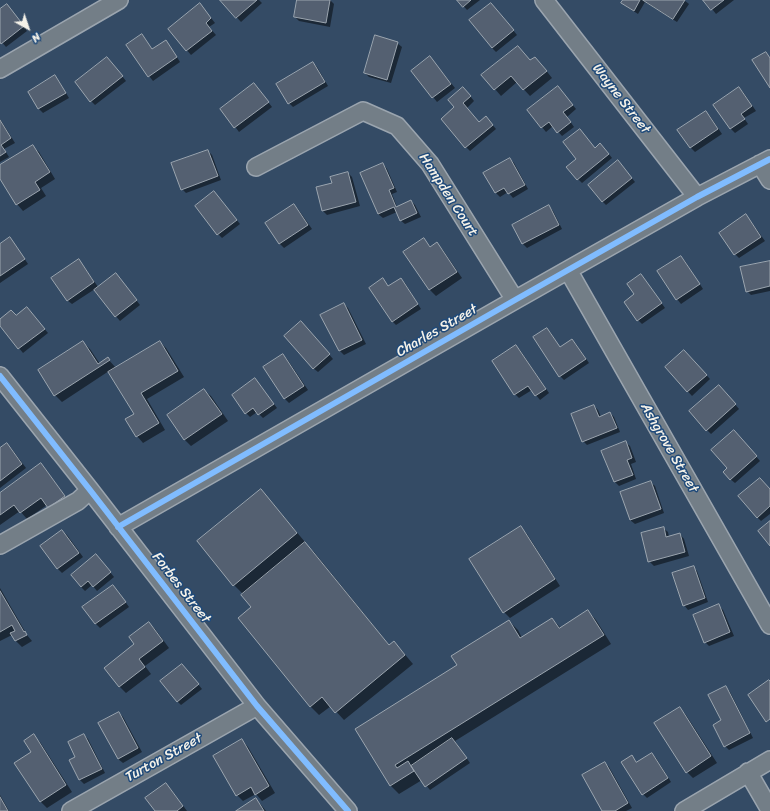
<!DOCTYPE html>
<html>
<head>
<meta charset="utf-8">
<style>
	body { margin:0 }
	#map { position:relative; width:770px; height:811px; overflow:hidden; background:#344b65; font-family:Sriracha,sans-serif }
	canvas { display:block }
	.north { position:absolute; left:8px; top:8px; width:40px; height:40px; -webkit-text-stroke:3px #1f4a7a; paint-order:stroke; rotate:140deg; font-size:11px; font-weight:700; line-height:16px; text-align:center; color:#f4f1e8 }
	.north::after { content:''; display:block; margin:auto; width:14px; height:18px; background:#f4f1e8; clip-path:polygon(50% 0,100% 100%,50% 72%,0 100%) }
</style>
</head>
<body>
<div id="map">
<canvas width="770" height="811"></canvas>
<div class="north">N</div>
</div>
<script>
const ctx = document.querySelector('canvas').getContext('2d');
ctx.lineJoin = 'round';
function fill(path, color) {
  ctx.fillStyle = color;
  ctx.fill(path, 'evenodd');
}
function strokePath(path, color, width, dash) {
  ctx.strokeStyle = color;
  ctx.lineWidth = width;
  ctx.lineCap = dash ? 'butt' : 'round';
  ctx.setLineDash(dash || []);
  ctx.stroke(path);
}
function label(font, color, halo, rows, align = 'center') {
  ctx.font = font + ' Sriracha,sans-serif';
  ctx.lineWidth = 3;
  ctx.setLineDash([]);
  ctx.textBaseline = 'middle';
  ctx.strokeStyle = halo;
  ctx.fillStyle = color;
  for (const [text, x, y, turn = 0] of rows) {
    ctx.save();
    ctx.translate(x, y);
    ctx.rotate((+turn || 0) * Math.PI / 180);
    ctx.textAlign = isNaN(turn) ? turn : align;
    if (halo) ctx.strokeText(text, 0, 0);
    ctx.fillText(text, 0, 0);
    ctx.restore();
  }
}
fill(new Path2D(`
	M221,0H259L262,3L241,22Z
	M298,0H330L334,4L330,27L299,21L295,17Z
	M458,0H480L467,10Z
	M625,0H684L689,4L677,22L645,2L638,14L627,7L623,3Z
	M705,0H734L716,14Z
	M495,8L517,35L496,52L492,48Z
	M204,9L215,23L209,27L216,35L191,55L169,29Z
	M11,10L27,31L6,47L0,40V11Z
	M142,36L146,40L153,50L170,46L180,62L153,81L149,76L128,46Z
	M397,43L402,47L391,83L369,77L365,73Z
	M530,61L541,64L552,78L530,96L517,82L501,96L483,75Z
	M111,62L126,81L95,105L91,101Z
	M434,62L455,88L437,102L413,71Z
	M313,63L317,67L328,86L293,107L289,103Z
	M55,76L59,81L69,98L43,113L39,109L29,92Z
	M558,87L576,109L567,117L574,127L562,136L553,126L546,132L528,110Z
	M739,88L743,92L756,111L744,118L748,124L735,133L731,129L714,105Z
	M258,89L272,107L239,132L222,109Z
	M467,92L474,101L467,108L479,123L490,122L496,129L470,151L466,147L456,107Z
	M706,112L710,116L722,134L695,152L691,148Z
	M0,119L15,143L4,149L9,157L0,162Z
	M32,146L39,152L55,179L41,188L46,196L23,211L17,204L0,177V166Z
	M595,149H605L612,158L582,183L578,179Z
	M208,151L212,155L221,180L186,193L182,189Z
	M510,159L514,163L528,189L513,198L508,192L500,197L496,193Z
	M383,164L387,169L397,192L392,194L397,207L411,201L415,205L421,217L405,224L400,220L397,212L383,218L378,214L361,174Z
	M622,166L635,182L606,205L602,201Z
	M348,173L352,177L360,206L327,215L323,211L333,184Z
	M218,197L240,224L222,238L218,234Z
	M294,205L298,209L312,229L284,248L280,244L266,224Z
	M549,206L553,211L562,229L527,248L523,244L514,226Z
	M746,216L750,220L765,241L739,258L735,254Z
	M10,239L14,243L28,264L0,283V245Z
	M424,239L431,247L437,244L443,250L462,278L436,296L430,290L404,252Z
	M681,257L685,261L703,289L681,304L677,299Z
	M79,261L83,265L98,287L72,304L67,300Z
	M770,262V291L751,295L747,291Z
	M641,276L645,280L665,308L642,324L638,320L636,295Z
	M120,279L140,305L120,321L95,291Z
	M400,279L405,283L421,309L396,325L392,321L387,284L389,287Z
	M344,304L348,308L366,344L344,355L340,351L322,315Z
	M27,308L48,333L23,353L0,325V320L16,316Z
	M305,326L333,359L318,372L313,368Z
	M547,329L551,333L560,348L572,340L576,344L589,363L564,380L560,376Z
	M83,342L90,349L100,364L108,359L116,368L160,342L166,348L184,377L147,399L165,430L143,443L137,436L135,415L109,371L62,402L55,395Z
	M516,346L520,350L549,393L540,400L532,390L519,398L515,394Z
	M283,355L287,359L308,390L289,403L285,399L264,368Z
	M688,355L710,379L692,396L666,367Z
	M255,380L259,384L277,408L263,418L257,412L250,417L246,413Z
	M204,390L211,396L228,421L191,446L185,440L168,415Z
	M723,390L739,409L711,434L707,430Z
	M594,406L598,410L601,417L610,413L614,417L620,432L587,445L583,441Z
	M738,435L760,461L735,483L730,479L728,469Z
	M625,442L630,446L636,462L631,464L636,479L619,486L615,482L602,451Z
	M11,448L26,468L0,488V449Z
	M41,465L47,471L70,503L55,514L47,505L27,519L20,511L0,525V494Z
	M650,482L655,486L664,513L635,524L630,520Z
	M261,490L269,499L305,542L304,543L314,552L390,646L394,642L402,651L413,664L344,720L331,706L319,715L311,707L239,618L253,607L243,594L234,585Z
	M770,490V514L761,521L757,517Z
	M521,528L527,534L560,586L510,618L504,612Z
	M663,528L668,532L669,537L680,534L684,539L689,556L654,566L649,561Z
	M62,531L67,535L83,557L62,573L58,569L42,547Z
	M100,560L114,577L97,591L92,585L85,591L81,587Z
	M693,567L697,571L708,602L688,610L684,605Z
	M113,586L117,590L129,607L100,628L96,624L84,607Z
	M0,588L27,635L32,641L22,647L16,641L12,635L0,641Z
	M719,606L723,610L734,636L709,646L705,642Z
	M588,611L596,620L611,644L455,741L470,763L430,790L422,780L399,794L391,786L356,729L458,666L509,621L518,630L522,638L552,619L561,628Z
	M149,623L155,629L169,648L145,666L151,674L126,693L120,687L106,668L136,644Z
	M186,669L202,689L181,705L177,701Z
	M726,687L730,692L753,738L729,750L725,746L722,721Z
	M680,708L686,715L717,763L693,778L687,772Z
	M119,713L123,717L142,752L123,763L118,759Z
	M84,735L88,739L105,773L84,784L80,780L70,761L77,758Z
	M34,736L40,742L72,792L47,808L41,802L32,752Z
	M242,740L248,747L275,793L262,801L256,794L243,801L237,795Z
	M652,754L656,758L671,782L647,798L643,794L632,756L637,763Z
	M605,763L609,767L632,808L626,811H603Z
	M170,788L187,811H156Z
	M0,795L9,811H0Z
	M256,799L262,806L266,811H238Z`), '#0007');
const building = new Path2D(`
	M220,0H257L236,18Z
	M297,0H330L326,23L294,17Z
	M457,0H471L463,7Z
	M623,0H640L634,11L621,3Z
	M643,0H685L673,19Z
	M703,0H724L711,10Z
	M200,3L211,18L206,23L212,31L186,51L168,29Z
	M491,3L514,30L492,48L469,20Z
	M7,4L24,26L1,44L0,42V9Z
	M142,34L152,49L166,40L177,57L148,77L126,45Z
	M375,35L398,42L387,80L364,73Z
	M518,46L530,60L535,57L547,71L523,90L511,76L494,90L481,75Z
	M766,52L770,58V88L752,60Z
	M430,56L451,84L432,98L411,71Z
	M107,57L123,76L90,102L75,82Z
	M313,62L325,82L288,104L276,84Z
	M55,75L66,93L38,109L28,92Z
	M254,83L269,102L234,128L220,109Z
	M558,86L573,105L563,112L571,122L557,133L549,122L541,128L527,110Z
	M463,87L471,96L463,103L479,122L486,116L493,125L465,148L441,119L454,107L448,100Z
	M739,87L752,106L741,114L745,119L730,129L713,105Z
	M706,111L718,129L690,148L677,130Z
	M0,120L11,138L1,145L6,152L0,156Z
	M580,129L595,148L600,143L609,154L577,180L566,167L576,159L563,142Z
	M33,145L50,172L35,182L40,190L16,205L0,179V165Z
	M208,150L218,176L181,190L171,163Z
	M510,158L525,185L508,194L504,188L495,193L483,173Z
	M618,160L632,178L602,202L588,185Z
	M383,163L394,188L389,190L396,207L411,200L417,213L400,221L394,207L378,214L360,173Z
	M348,172L356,202L322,211L316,187L332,183L330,177Z
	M214,191L237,220L217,235L195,206Z
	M294,204L308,225L279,244L265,223Z
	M549,205L559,225L522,244L512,225Z
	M746,214L761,237L734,255L719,233Z
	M10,237L25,259L0,276V244Z
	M424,238L430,247L437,242L457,272L429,290L403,252Z
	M681,256L700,284L676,300L657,271Z
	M79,259L94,282L67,301L51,278Z
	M770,261V286L746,292L740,267Z
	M116,273L137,300L115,317L94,290Z
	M641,274L662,303L637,321L624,302L634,294L627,284Z
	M383,278L388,286L401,278L418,304L392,322L369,288Z
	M344,303L362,340L339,351L320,315Z
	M27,307L45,329L18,349L0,326V319L11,310L16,315Z
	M301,321L330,354L313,369L284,336Z
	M547,328L560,347L572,339L586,359L559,377L533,337Z
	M83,341L98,364L108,357L110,360L54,396L38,370Z
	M160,341L178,371L141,393L159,423L136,437L125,419L134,414L108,372Z
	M516,345L546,389L535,396L528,386L514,395L492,361Z
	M684,350L707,375L687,392L665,367Z
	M283,354L304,386L284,399L263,367Z
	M255,378L274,404L258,415L253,408L245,414L232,395Z
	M719,385L736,404L706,431L689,411Z
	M204,389L222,414L184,440L167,415Z
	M594,405L599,417L610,412L617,428L582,442L571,414Z
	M734,430L757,456L730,480L723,472L727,468L711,450Z
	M626,441L632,458L627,460L633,475L614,482L601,451Z
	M7,443L22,464L0,481V448Z
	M41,463L65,496L48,508L41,498L20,513L14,505L0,515V493Z
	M760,478L770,489V506L757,518L738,496Z
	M651,481L661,509L630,520L620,492Z
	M261,489L297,533L233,586L197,541Z
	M770,521V546L758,531Z
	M521,526L555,579L503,613L469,559Z
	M664,527L666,537L680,533L685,552L648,562L641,533Z
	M62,530L79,553L57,569L40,546Z
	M305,542L389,645L394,641L405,655L335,713L322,697L310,707L238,618L251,607L241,595Z
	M96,554L111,572L93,587L88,581L81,587L71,575Z
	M694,566L705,598L683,606L672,573Z
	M113,585L126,602L95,624L82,607Z
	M0,591L24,632L25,631L27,635L15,641L10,633L15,631L12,625L0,632Z
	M719,604L730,632L704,643L693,615Z
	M588,610L604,635L395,765L397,768L408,761L414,771L390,786L355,729L457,665L451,656L509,620L520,638L552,618L559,628Z
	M149,622L163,641L139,659L145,667L119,687L104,668L134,644L129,637Z
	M182,664L199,684L177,702L160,681Z
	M769,680L770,681V719L766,722L748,695Z
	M726,686L750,733L724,747L713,725L721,720L708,695Z
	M680,707L711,756L686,773L654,723Z
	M119,712L138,748L118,759L98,723Z
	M34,734L66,785L40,802L14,763L31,752L24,741Z
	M84,734L102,769L79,780L69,760L75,757L68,742Z
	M452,738L467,758L425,787L411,766Z
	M242,739L269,786L255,795L251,787L236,796L213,756Z
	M652,753L668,778L642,795L621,762L632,755L636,762Z
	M605,762L628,803L615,811H602L582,775Z
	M166,783L183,806L177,811H155L145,798Z
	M0,797L8,811H0Z
	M256,798L264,811H236Z`);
fill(building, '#546071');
strokePath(building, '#9ba5af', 1);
const minor = new Path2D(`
	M544,0L697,197
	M0,69L119,0
	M760,164L770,180
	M256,167L363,111L397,126L430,164L515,300
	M568,270L770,625
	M0,376L90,490L257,706L348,811
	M118,527L515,300L697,197L770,159
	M0,545L78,501L90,490
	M748,772L770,810
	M71,811L257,706
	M684,811L770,760`);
strokePath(minor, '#9ba5af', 20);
strokePath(minor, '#737e87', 17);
strokePath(new Path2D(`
	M0,376L90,490L257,706L348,811
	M118,527L515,300L697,197L770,159`), '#80bcff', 6);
label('14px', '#f4f1e8', '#1f4a7a', [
	["Wayne Street",621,99,52],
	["Hampden Court",448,195,57],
	["Charles Street",437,331,-30],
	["Ashgrove Street",669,448,60],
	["Forbes Street",181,588,52],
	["Turton Street",164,758,-29]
]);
</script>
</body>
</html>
